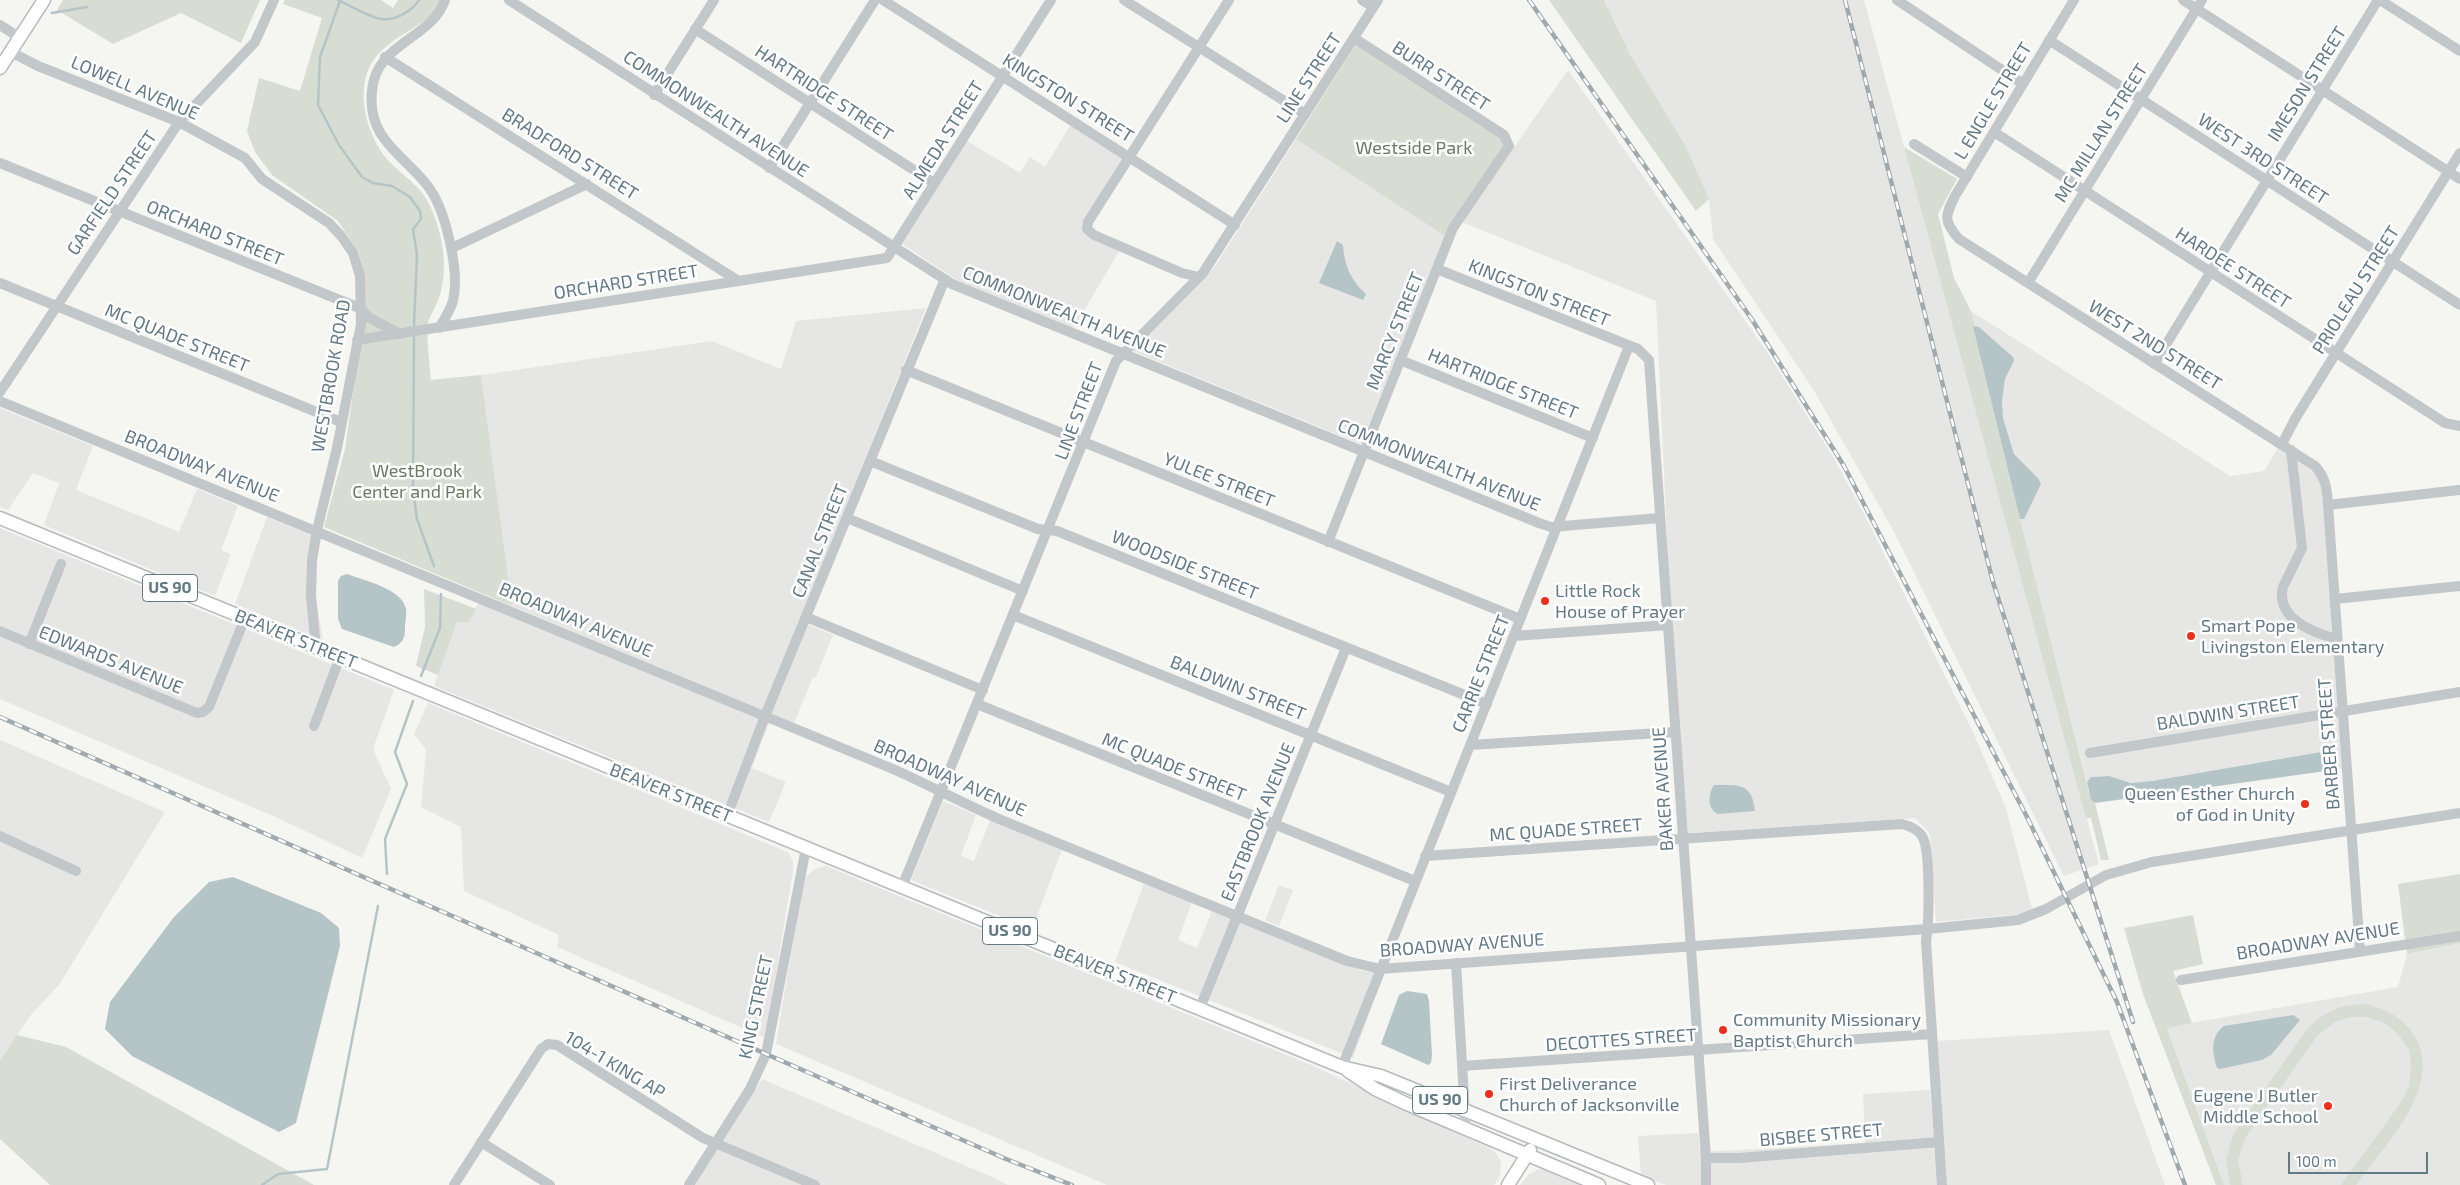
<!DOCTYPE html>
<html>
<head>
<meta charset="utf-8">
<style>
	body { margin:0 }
	#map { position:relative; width:2460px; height:1185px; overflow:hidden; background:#f5f5f1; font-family:"Exo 2",sans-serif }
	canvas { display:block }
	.scale { position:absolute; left:2288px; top:1152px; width:140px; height:22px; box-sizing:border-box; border:2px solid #637984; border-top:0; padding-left:6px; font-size:15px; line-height:18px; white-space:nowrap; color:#637984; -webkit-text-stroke:4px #fff; paint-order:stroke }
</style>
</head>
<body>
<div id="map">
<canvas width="2460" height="1185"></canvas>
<div class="scale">100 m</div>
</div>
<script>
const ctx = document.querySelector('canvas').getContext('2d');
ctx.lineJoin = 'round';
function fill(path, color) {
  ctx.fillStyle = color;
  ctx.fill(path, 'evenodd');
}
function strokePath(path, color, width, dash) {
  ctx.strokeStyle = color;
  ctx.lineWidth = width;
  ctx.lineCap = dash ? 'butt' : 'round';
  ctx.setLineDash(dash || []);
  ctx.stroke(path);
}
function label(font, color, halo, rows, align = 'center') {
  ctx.font = font + ' "Exo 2",sans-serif';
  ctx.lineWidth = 5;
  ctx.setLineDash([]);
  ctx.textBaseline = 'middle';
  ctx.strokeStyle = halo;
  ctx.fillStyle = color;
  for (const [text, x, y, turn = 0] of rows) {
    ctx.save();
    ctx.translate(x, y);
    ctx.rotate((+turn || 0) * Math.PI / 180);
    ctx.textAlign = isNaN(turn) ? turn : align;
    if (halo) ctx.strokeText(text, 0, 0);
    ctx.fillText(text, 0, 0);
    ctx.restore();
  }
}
fill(new Path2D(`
	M1604,0H1864L2099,864L2064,876L1893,530L1813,389L1713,239L1709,199L1631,56Z
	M1568,70L1765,349L1832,455L1864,514L1973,732L2006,808L2032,909L2022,914L1936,922L1930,834L1915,818L1688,833L1671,625L1656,301L1462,222Z
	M1071,124L1123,157L1082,225L1089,238L1119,251L1074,328L957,280L902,244L967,141L1020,173L1030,157L1045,167Z
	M1296,139L1445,236L1361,444L1133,351L1214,268Z
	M926,308L800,621L833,635L816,677H813L794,723L512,606L481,375L712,341L781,369L796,321Z
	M1971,311L2230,476L2264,471L2278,448L2313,471L2319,478L2322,487L2342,769L2326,771L2330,767L2321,752L2152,781L2131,783L2109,776L2091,777L2087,782L2020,519H2024L2038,478L2014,454L2003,418L2002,401L2005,379L2014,362L2013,357L1979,327L1973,326Z
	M0,408L93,446L76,490L179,532L197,489L238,506L221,550L231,554L215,596L44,525L59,483L33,473L8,510L0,507Z
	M267,517L321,539L316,562V599L323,640L235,604Z
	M0,528L394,690L373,749L391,789L362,858L280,819L0,699Z
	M478,603L769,723L752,768L786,782L769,822L434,686L457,622L469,623Z
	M428,703L788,852L793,861V871L767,1028L763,1037L557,947L559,935L464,891L461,827L421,807L426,750L414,734Z
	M0,740L165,812L59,985L30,1016L0,1061Z
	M943,801L976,815L961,856L974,861L990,820L1062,850L1032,929L911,880Z
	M826,866L1316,1067L1493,1150L1501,1161L1500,1176L1494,1185H1107L776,1044L799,904L806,877L816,868Z
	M1144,883L1192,902L1178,940L1197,948L1212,911L1362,971L1384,973L1353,1058L1115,962Z
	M1279,885L1293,890L1279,926L1265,920Z
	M2460,943V1185H2224L2167,1027L2398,987L2407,954Z
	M2109,1030L2165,1185H1947L1937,1041Z
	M762,1079L992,1177L1008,1185H695Z
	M1930,1090L1938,1185H1666L1641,1175L1638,1136L1698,1133L1700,1152L1865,1143L1863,1094Z
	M1541,1168L1544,1169L1583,1185H1520L1529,1174Z`), '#e6e6e5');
fill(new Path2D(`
	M63,0H260L241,43L181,13L113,44L57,10Z
	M285,0H381L393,8L398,0H445C426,30 382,36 368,70C357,98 368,137 387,159C402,176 421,185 430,206C443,234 449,268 439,298C436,306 430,315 428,323C426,336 430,365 431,380L481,375L512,606L324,527L345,449L357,364L364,278L359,253L338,221L272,175L255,152L247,131L259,78L300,91L322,18L283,4Z
	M1549,0H1604L1631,56L1685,145L1709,199L1696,211Z
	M1356,44L1514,147L1462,222L1454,218L1445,236L1296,139Z
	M1904,147L1957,179L1938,214L1954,278L1971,311L2020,519L2091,800L2095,803L2109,860H2101L2091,818H2086Z
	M424,589L476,609L469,623L457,622L438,675L416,666L425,627Z
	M2460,874V943L2407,954L2398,884Z
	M2193,915L2203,964L2173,971L2192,1023L2167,1028L2224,1185H2216L2143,994L2124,928Z
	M2365,1004C2383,1007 2400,1016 2411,1031C2449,1081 2385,1145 2356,1185H2341L2402,1101L2409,1086L2411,1066L2409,1050L2398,1034L2385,1023L2367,1017H2351L2335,1022L2317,1036L2245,1138L2238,1161L2243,1185H2230L2226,1160L2233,1135L2305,1032C2321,1013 2340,1004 2365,1004Z
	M17,1035L66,1047L314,1185H50L0,1139V1061Z`), '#d7ddd2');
fill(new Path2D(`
	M1337,241L1343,245C1344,265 1351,281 1366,294L1363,300L1319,283Z
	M1973,326L1979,327L2013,357L2014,361L2005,379L2002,401L2003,418L2014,454L2038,478L2041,484L2024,519H2020Z
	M347,574C363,580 403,589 406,609C407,615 405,622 405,628C405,638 403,643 394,647L342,629L338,619V581L341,576Z
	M2321,752L2331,757L2330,767L2326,771L2095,803L2091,800L2087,782L2091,777L2109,776L2131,783L2152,781Z
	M1714,785C1738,785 1752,782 1755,811L1718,814C1707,809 1708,794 1714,785Z
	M233,877L321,913L339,928L340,946L296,1123L279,1132L132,1056L105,1029L110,1002L174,917L209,882Z
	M1407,991L1427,994L1429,1001L1432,1055L1431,1063L1428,1065L1381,1044L1399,995Z
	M2293,1015L2300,1020L2271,1055L2262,1060L2220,1069L2217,1068C2212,1051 2210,1037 2224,1026Z`), '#b5c5c7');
strokePath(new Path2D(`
	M338,0C350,5 370,18 382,19C395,21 412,11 419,0
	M340,1L320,57L318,105L339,145L362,177L373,183L392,186L410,197L420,211L421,219L413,229L417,255L414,325
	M52,13L87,7
	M414,336L413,490L417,519L434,566
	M421,676L440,628L441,594
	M387,874L385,839L407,784L395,752L413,701
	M262,1185L278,1174L327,1169L378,906`), '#b5c5c7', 2.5);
const major = new Path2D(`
	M0,68L44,0
	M0,518L1342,1067L1381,1076L1648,1185
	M1348,1071L1375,1089L1407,1104L1599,1185
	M1508,1185L1530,1150`);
strokePath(major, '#b5babd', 15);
strokePath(new Path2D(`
	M509,0L952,284L1539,523L1551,527L1660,518
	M883,0L1235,225
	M1124,0L1305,114
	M1362,0L1373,7
	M1897,0L2023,84
	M2074,0L1955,196C1945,216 1943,221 1959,239L2315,466C2326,478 2327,489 2328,505L2360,951
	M2183,0L2460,179
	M2380,0L2460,51
	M0,25L20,38
	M695,29L934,183
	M2049,40L2460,305
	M11,52L38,66L179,122L245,158L262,179L329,223L342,237L353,253L360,276L361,324L337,448L317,530L312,560L311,596L316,648
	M385,57L737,280
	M654,95L714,0
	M1994,132L2445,423L2460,426
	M1914,144L1967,177
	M0,163L362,309L368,317L400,334
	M769,168L875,0
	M452,248L587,184
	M1437,269L1638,349L1649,360L1706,1158V1185
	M1199,277L1182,273L1094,235L1087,229L1088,222L1229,0
	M0,283L341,422
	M2028,283L2202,0
	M439,328C444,320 450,311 453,301C460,272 446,209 427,185C402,153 367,139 372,91C376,42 431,40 445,0
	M357,340L887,258L1051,0
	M1400,360L1593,438
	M2154,364L2378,0
	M906,370L1520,619
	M0,392L179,122L255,42L274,0
	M0,401L893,769C929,785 962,803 999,819L1347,961L1380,969L1928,929L2018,920L2046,909L2106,875L2152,862L2460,813
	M2282,444L2295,419L2460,153
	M2291,450L2302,548L2283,587C2275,618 2313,633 2337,639
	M870,461L1038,529L1057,531L1487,704
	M2328,505L2459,490
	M847,518L1023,591
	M1328,542L1453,228L1509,146L1504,135L1354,38
	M2335,599L2460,586
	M1013,615L1451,792
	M806,617L983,690
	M0,631L197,713L203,712L209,707L245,618
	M1514,636L1668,625
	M29,644L61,564
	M977,704L1415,881
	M314,726L340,657
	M1470,745L1675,732
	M2090,753L2460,692
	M727,816L765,716L945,279
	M0,836L76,871
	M1425,856L1902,824C1910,826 1917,829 1922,836C1931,849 1929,923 1926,941L1942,1185
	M902,887L1116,361L1203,273L1378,0
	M1456,963L1466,1130
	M2181,980L2460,936
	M1200,1008L1346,648
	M1462,1066L1932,1034
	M1342,1067L1629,346
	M481,1142L550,1185
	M1706,1158H1739L1939,1142
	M454,1185L541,1049L548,1044L557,1045L703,1138L815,1185
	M689,1185L750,1089L766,1054L806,848`), '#c2c7c9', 10);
strokePath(major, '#fff', 12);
const rail = new Path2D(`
	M1529,0L1751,318L1844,466L2026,815L2117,1002L2185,1185
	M1845,0L1993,582L2133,1022
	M0,717L766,1054L1006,1159L1072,1185`);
strokePath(rail, '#a0a9ad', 4.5);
strokePath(rail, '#fff', 2.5, [8]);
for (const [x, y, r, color] of [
	[1545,601,5,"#eb301b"],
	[2191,636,5,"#eb301b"],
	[2305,804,5,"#eb301b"],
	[1723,1030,5,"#eb301b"],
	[1489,1094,5,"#eb301b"],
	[2328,1106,5,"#eb301b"]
]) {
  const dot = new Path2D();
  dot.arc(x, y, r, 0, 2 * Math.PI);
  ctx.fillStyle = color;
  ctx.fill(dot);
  strokePath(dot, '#fff', 2);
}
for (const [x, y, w] of [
	[170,588,55],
	[1010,931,55],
	[1440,1100,55]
]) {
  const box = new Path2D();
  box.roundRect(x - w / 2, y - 13.5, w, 27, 4);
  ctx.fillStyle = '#fff';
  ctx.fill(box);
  strokePath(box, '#637984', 1);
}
label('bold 16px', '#637984', null, [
	["US 90",170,588],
	["US 90",1010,931],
	["US 90",1440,1100]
]);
label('18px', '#637984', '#fff', [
	["BURR STREET",1441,76,33],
	["LINE STREET",1309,78,-57],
	["IMESON STREET",2307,84,-58],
	["LOWELL AVENUE",135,88,23],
	["HARTRIDGE STREET",824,93,33],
	["KINGSTON STREET",1068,98,32],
	["L ENGLE STREET",1993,101,-59],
	["COMMONWEALTH AVENUE",716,114,33],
	["MC MILLAN STREET",2101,133,-58],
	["ALMEDA STREET",943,140,-58],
	["BRADFORD STREET",570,154,32],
	["WEST 3RD STREET",2263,159,33],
	["GARFIELD STREET",112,193,-56],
	["ORCHARD STREET",215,233,22],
	["HARDEE STREET",2233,268,33],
	["ORCHARD STREET",626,282,-9],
	["PRIOLEAU STREET",2356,290,-58],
	["KINGSTON STREET",1539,293,22],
	["COMMONWEALTH AVENUE",1064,312,22],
	["MARCY STREET",1395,331,-68],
	["MC QUADE STREET",177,338,22],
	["WEST 2ND STREET",2155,345,32],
	["WESTBROOK ROAD",331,376,-80],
	["HARTRIDGE STREET",1503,384,22],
	["LINE STREET",1079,411,-69],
	["COMMONWEALTH AVENUE",1439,465,22],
	["BROADWAY AVENUE",202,466,22],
	["YULEE STREET",1219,480,22],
	["CANAL STREET",820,541,-68],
	["WOODSIDE STREET",1185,565,22],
	["BROADWAY AVENUE",576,620,23],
	["BEAVER STREET",296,639,22],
	["EDWARDS AVENUE",111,660,22],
	["CARRIE STREET",1481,674,-68],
	["BALDWIN STREET",1238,688,22],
	["BALDWIN STREET",2228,713,-9],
	["BARBER STREET",2329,744,-94],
	["MC QUADE STREET",1174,767,22],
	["BROADWAY AVENUE",950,778,24],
	["BAKER AVENUE",1663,789,-94],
	["BEAVER STREET",671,793,22],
	["EASTBROOK AVENUE",1258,822,-68],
	["MC QUADE STREET",1566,830,-4],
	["BROADWAY AVENUE",2318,941,-9],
	["BROADWAY AVENUE",1462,945,-4],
	["BEAVER STREET",1115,974,22],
	["KING STREET",756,1007,-78],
	["DECOTTES STREET",1621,1040,-4],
	["104-1 KING AP",615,1065,31],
	["BISBEE STREET",1821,1135,-5]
]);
label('18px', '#6a7b62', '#fff', [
	["Westside Park",1414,148],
	["WestBrook",417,471],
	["Center and Park",417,492]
]);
label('18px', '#637984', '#fff', [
	["Little Rock",1555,591],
	["House of Prayer",1555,612],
	["Smart Pope",2201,626],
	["Livingston Elementary",2201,647],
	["Queen Esther Church",2295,794,"right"],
	["of God in Unity",2295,815,"right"],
	["Community Missionary",1733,1020],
	["Baptist Church",1733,1041],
	["First Deliverance",1499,1084],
	["Church of Jacksonville",1499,1105],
	["Eugene J Butler",2318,1096,"right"],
	["Middle School",2318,1117,"right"]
], 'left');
</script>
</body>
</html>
